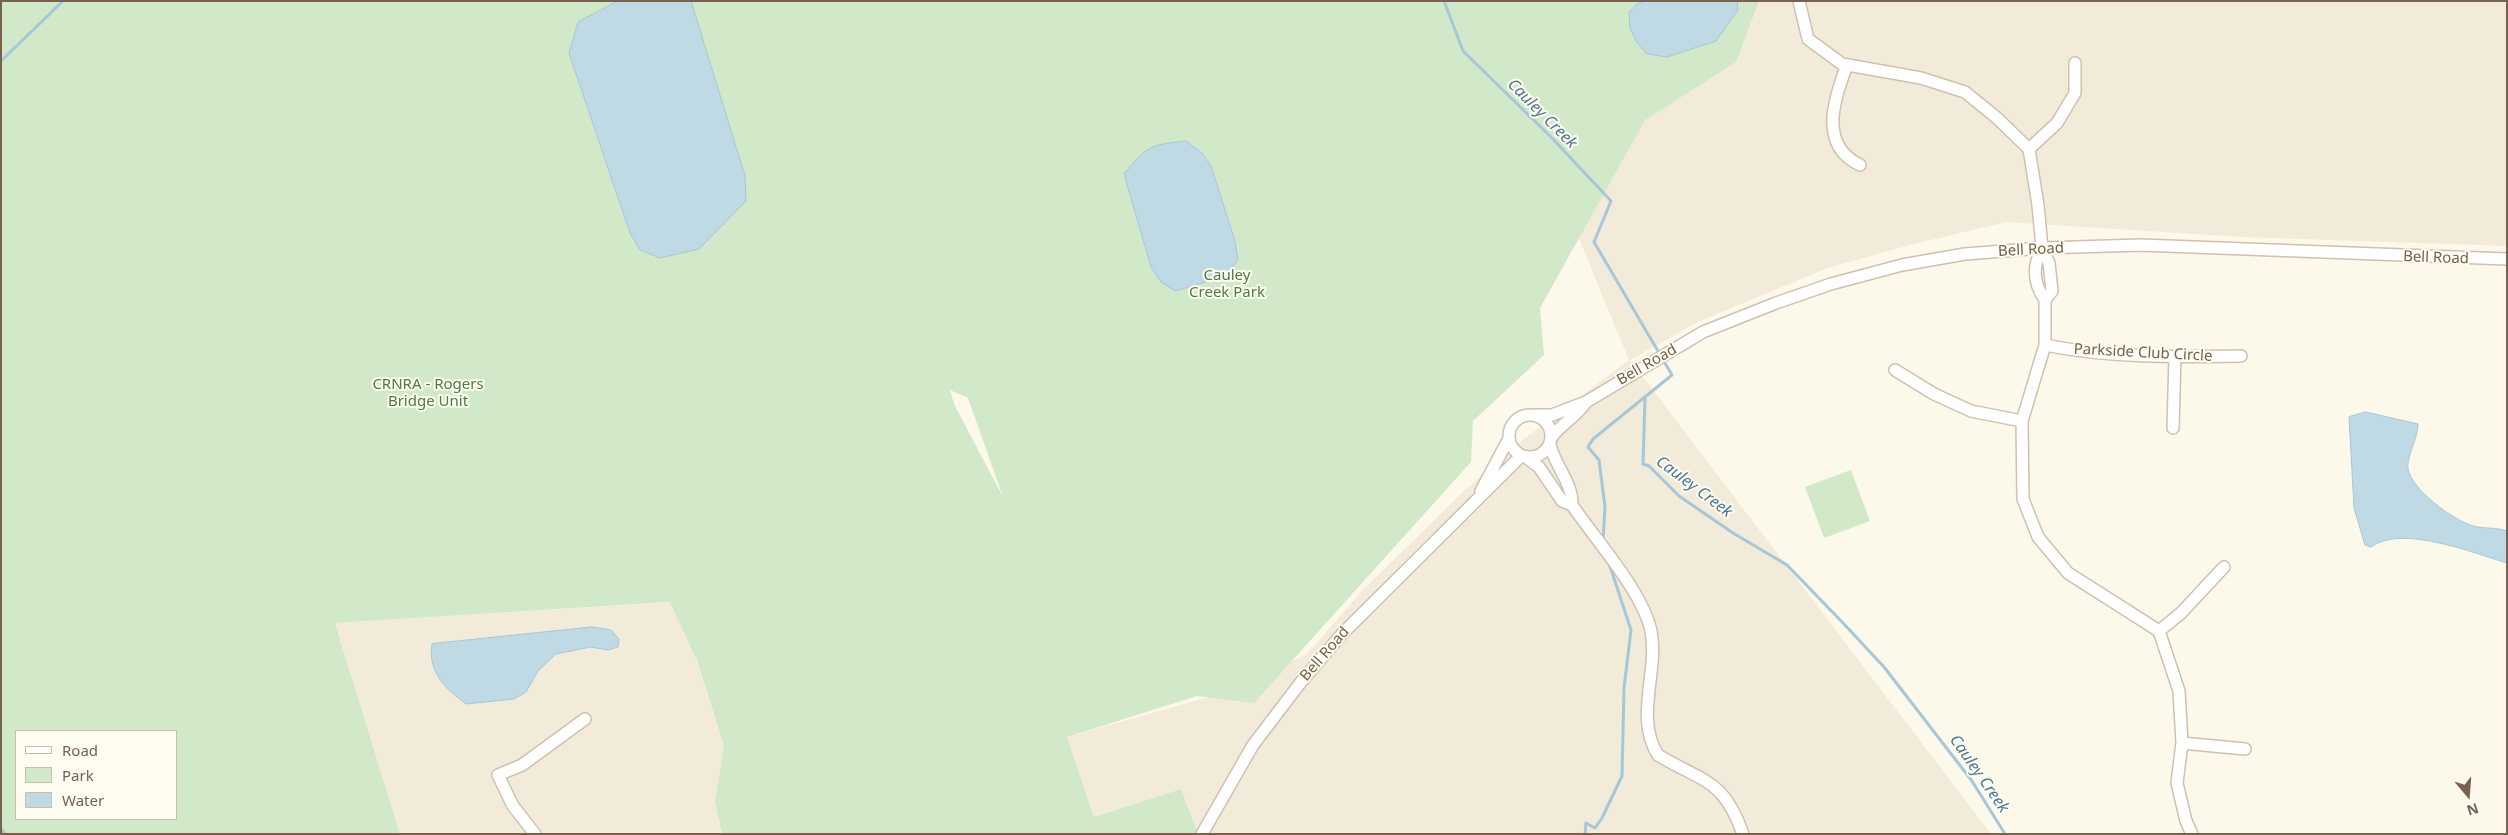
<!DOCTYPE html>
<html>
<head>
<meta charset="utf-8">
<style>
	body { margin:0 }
	#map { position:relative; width:2508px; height:835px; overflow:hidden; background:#fcf8ea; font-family:"Noto Sans",sans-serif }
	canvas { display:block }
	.frame { position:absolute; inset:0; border:2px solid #76624e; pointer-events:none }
	.legend { position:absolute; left:15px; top:730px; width:162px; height:90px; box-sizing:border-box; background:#fefbf1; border:1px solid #c8beb0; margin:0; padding:6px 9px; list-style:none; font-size:15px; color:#76624e }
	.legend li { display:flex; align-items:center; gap:10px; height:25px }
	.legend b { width:25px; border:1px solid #c8beb0 }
	.north { position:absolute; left:2443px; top:770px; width:50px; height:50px; -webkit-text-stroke:4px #fefbf1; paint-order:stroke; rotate:162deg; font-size:14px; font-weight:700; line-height:20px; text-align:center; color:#76624e }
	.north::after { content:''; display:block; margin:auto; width:18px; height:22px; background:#76624e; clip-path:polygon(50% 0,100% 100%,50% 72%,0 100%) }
</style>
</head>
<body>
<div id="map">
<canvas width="2508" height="835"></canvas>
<div class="frame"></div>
<ul class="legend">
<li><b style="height:6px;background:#fff"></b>Road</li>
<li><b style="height:14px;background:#d1e9c9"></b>Park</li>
<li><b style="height:14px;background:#bfdae5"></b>Water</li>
</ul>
<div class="north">N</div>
</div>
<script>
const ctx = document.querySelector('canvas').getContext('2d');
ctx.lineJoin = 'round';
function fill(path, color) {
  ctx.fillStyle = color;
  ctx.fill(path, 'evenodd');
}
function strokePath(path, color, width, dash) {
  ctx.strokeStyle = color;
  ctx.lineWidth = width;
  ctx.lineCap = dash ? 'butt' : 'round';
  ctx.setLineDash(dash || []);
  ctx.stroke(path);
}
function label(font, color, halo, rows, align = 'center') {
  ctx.font = font + ' "Noto Sans",sans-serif';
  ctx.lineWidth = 4;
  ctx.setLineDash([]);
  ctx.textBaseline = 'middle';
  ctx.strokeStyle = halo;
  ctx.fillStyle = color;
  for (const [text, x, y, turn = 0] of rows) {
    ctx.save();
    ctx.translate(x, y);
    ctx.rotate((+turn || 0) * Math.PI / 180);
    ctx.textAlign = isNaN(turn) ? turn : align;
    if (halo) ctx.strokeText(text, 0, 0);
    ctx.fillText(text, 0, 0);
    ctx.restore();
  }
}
fill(new Path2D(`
	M1481,1H2507V246L2242,237L2006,222L1910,245L1828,268L1700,321L1630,360L1991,834H1198L1181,789L1094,817L1067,737L1227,692L1307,654L1362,591L1465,490L1520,442L1629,360Z
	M677,602L725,749L715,802L722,834H400L335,623Z`), '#f3ebd9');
fill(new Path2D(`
	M1,1H1759L1736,62L1645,120L1540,308L1544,355L1473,421L1471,462L1254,703L1197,696L1067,737L1094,817L1181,789L1198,834H722L715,802L724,746L697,661L670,602L335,623L400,834H1ZM950,390L968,398L1003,497L955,406ZM16,731H176V819H16Z
	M1851,470L1870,521L1824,538L1805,487Z`), '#d1e9c9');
const water = new Path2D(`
	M618,1H691L745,176L746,201L699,249L660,258L640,250L630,233L569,53L578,22Z
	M1645,1H1737L1738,10L1716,41L1667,57L1647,54L1637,43L1630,28L1629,12L1636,5Z
	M1186,141L1202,153L1211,166L1235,241L1238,260L1226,276L1175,291L1161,282L1151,267L1124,174C1147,146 1149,145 1186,141Z
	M2366,412L2418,424C2418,438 2406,458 2408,469C2412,490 2453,520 2473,526C2484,529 2496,527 2507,531V563C2473,553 2402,524 2371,547L2365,545L2354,508L2349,417Z
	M592,627L611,630L619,639L618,647L608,650L591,647L556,654L538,671L526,692L514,699L466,704C446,689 427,672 432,644Z`);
fill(water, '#bfdae5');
strokePath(water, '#a6c7d7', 1);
strokePath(new Path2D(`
	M1444,1L1463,51L1551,137L1611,201L1594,242L1672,375L1593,439L1588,447L1599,460L1605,507L1603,542
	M1,61L63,1
	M1645,398L1643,464L1649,466L1679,496L1733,533L1787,565L1844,624L1884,667L1972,781L2005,834
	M1,828L5,834
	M1585,834L1586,823L1595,828L1602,818L1622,776L1624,688L1631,630L1609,563`), '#a6c7d7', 3);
const minor = new Path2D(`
	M1799,1L1808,39L1842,64L1921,78L1965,92L1997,118L2029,149L2038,205L2042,248L2049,263L2052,291L2045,300V345L2022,421L2023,499L2038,537L2068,573L2159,631L2179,691L2182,743L2177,783L2186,821L2192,834
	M1847,65C1834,99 1818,145 1860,165
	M2029,149L2057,123L2075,93V63
	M2042,248C2032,267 2033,283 2045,300
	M2045,345C2109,358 2176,357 2241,356
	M1895,370L1934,394L1971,411L2022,421
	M1509 436a21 21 0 1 1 42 0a21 21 0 1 1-42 0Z
	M1536,415H1552L1586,402L1703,332L1776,303L1831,284L1902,265L1965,254L2042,248L2141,245L2507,259
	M2173,428L2175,357
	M1551,438C1561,424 1577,416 1586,402
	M1550,444C1554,465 1573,483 1572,505
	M1527,458L1539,467L1562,501L1572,505
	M1481,491L1508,440
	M1572,505C1595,539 1643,592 1651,631C1659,671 1634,718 1658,755C1704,783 1723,778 1743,834
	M2159,631L2181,613L2224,567
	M2182,743L2245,749
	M535,834L513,806L498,775L522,765L585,719
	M1202,834L1253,745L1301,682L1342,634L1521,456`);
strokePath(minor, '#cec1b0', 14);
strokePath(minor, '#fff', 11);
label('15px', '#76624e', '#fefbf1', [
	["Bell Road",2031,250,-3],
	["Bell Road",2436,258,2],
	["Parkside Club Circle",2143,353,3],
	["Bell Road",1647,365,-30],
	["Bell Road",1325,654,-49]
]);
label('15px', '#4e7b46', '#fefbf1', [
	["Cauley",1227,276],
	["Creek Park",1227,293],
	["CRNRA - Rogers",428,385],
	["Bridge Unit",428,402]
]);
label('italic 16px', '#4c798f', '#fefbf1', [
	["Cauley Creek",1542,114,45],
	["Cauley Creek",1694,487,37],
	["Cauley Creek",1979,774,55]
]);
</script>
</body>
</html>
